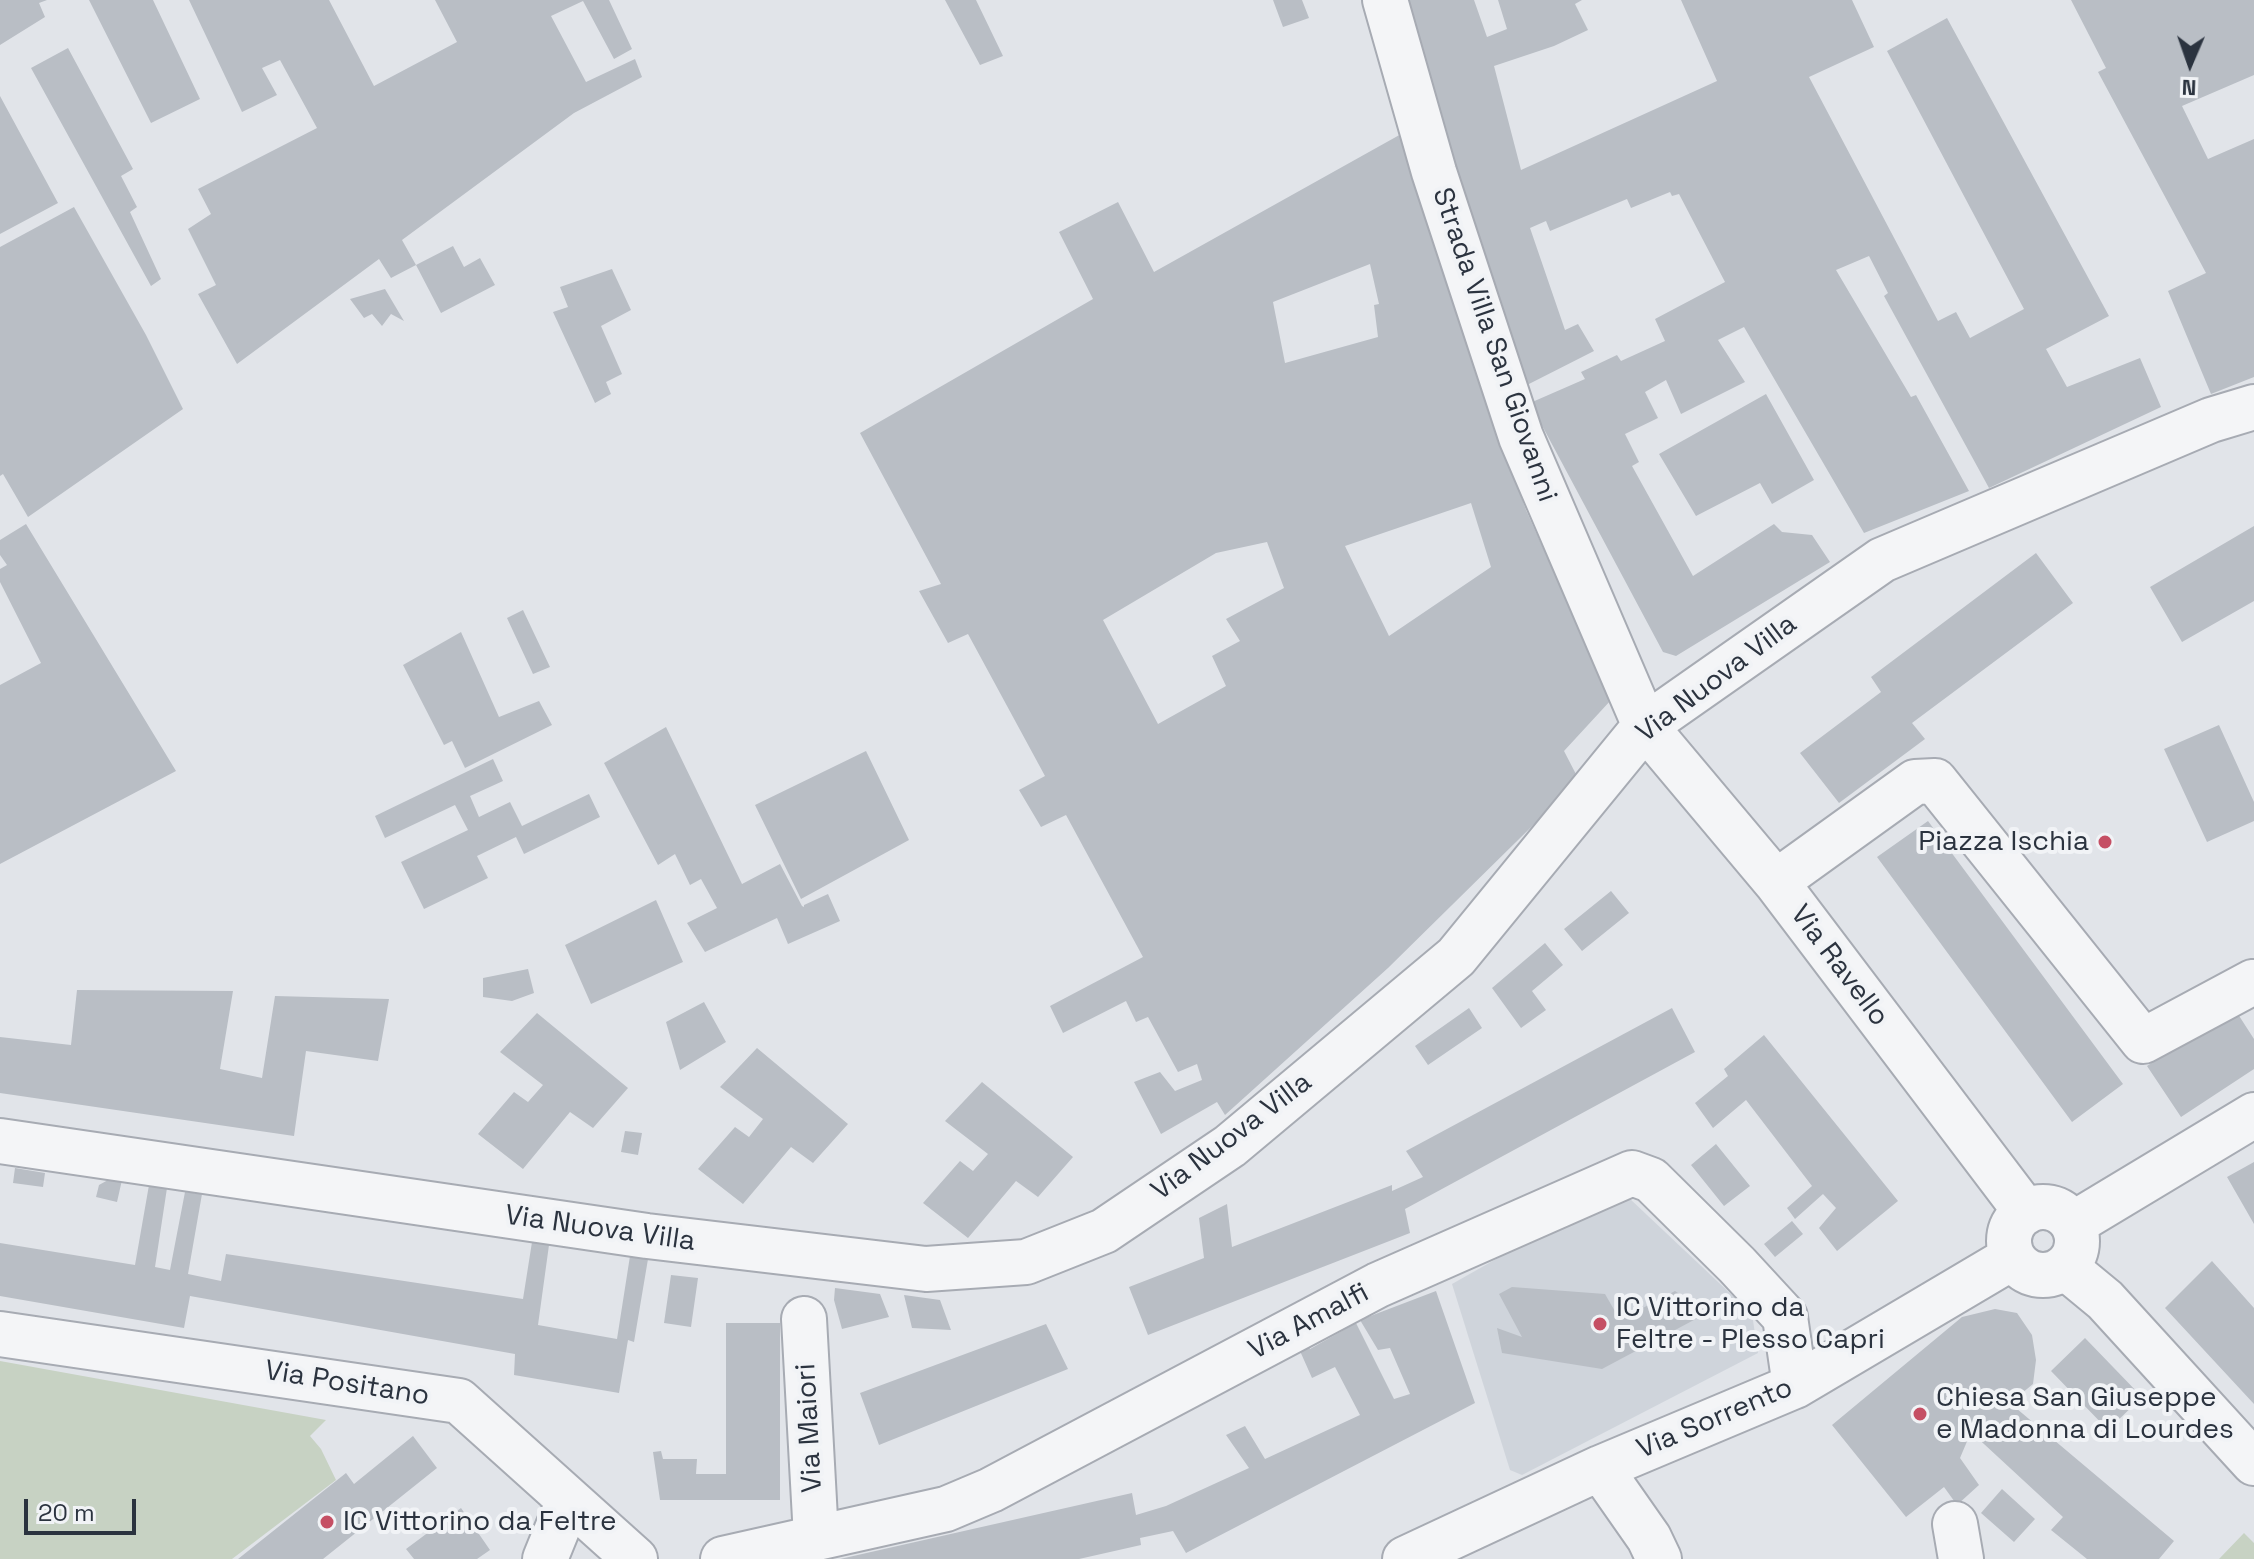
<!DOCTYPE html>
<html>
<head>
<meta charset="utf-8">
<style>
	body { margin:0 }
	#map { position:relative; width:2254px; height:1559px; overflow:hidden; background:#e1e4e9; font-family:"Space Grotesk",sans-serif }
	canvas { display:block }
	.north { position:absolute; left:2150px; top:24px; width:80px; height:80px; -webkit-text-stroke:6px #f1f3f6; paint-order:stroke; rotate:182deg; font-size:22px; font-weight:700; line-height:32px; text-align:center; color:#2b333f }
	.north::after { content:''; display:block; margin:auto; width:28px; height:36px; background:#2b333f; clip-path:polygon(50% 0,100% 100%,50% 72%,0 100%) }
	.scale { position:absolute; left:24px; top:1499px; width:112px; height:36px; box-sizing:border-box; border:4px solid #2b333f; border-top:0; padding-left:10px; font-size:24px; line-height:28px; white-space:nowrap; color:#2b333f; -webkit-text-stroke:6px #f1f3f6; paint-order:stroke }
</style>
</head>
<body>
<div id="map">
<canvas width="2254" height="1559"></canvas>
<div class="north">N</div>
<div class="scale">20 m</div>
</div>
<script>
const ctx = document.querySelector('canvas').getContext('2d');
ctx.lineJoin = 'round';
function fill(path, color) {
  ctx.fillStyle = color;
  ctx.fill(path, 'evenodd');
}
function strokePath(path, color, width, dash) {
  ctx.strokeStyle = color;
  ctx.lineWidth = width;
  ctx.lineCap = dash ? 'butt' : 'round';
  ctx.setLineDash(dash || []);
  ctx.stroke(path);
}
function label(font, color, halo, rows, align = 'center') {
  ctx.font = font + ' "Space Grotesk",sans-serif';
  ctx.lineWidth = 8;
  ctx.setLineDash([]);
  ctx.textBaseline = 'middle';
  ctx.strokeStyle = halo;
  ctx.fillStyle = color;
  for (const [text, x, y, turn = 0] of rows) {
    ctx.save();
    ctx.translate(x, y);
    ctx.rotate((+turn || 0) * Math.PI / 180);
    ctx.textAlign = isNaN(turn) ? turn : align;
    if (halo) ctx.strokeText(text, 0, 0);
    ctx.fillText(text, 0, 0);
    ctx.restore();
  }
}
fill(new Path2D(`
	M1629,1198L1752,1314L1758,1353L1522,1475L1510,1470L1452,1284L1551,1228Z`), '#cfd4db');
fill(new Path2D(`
	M0,1361L326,1420L310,1436L321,1449L336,1480L232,1559H0Z
	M2244,1533L2254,1543V1559H2219Z`), '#c7d2c3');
fill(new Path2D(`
	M0,0H47L39,3L45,17L0,45Z
	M89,0H153L200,99L151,123Z
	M189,0H329L374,86L457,42L435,0H609L632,49L614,59L583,1L551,16L586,82L635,59L642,77L574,113L402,240L416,265L391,278L379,259L237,364L198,294L216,285L188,229L211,214L198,189L317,128L280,60L262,68L277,95L242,112Z
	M945,0H976L1003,56L980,65Z
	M1273,0H1302L1309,18L1283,27Z
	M1405,0H1474L1487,37L1507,29L1498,0H1582L1575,4L1588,30L1554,46L1494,66L1521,170L1717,81L1681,0H1852L1874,47L1809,77L1938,321L1956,312L1970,338L2024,309L1887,51L1947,18L2109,316L2046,349L2067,387L2140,358L2161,407L1989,488L1884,296L1888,293L1869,256L1836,270L1911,397L1916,395L1969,491L1864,533L1744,327L1718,340L1745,382L1681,414L1666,380L1645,392L1658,418L1625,434L1639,462L1632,466L1693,576L1774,524L1782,532L1812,535L1830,562L1676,656L1663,652L1530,403L1585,379L1581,372L1617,355L1621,361L1665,341L1655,319L1725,282L1679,194L1672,196L1670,192L1631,208L1627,199L1550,231L1546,221L1530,228L1565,330L1578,324L1594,351L1525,386L1471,227Z
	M2071,0H2254V75L2182,106L2208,159L2254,139V377L2211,394L2168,291L2206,273L2098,72L2106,68Z
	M68,48L133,169L121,176L137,207L130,212L161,279L151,286L31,68Z
	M0,96L58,203L0,234Z
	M1403,133L1475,372L1526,510L1611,700L1564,751L1579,780L1388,968L1225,1115L1217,1102L1161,1134L1134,1082L1160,1072L1175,1091L1202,1080L1197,1064L1178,1072L1148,1017L1136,1022L1126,1001L1063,1033L1050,1006L1143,957L1066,815L1041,827L1019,790L1045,776L968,634L948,643L919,591L941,584L860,433L1093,299L1059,232L1118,202L1154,272ZM1370,264L1379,304L1374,305L1378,337L1285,363L1273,302ZM1471,503L1491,567L1389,636L1345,546ZM1267,542L1284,588L1226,619L1240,641L1212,656L1226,686L1158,724L1103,620L1216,553Z
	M74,207L146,335L183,409L28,517L3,474L0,476V247Z
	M453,246L464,267L480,258L495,285L441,313L416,265Z
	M612,269L631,310L601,326L622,374L606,382L611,394L595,403L553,312L568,307L560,287Z
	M385,289L404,321L391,314L382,326L372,314L364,318L350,299Z
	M1766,394L1814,480L1772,504L1760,483L1696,516L1659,454Z
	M26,524L176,771L0,864V685L41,663L0,582V569L7,565L0,555V540Z
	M2254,526V601L2182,642L2150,587Z
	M2036,553L2073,603L1912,723L1925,739L1839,803L1800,753L1881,692L1871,677Z
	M523,610L550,667L533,674L507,618Z
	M461,632L499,717L539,701L552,725L465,768L452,741L444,745L403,665Z
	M2219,725L2254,802V821L2207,842L2164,749Z
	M666,727L742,884L780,864L802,906L804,907V905L828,894L840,921L788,944L777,918L705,952L687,923L717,908L701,879L690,885L675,854L658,865L604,763Z
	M866,751L909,840L801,899L755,805Z
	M493,759L503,781L470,796L479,817L510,802L522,826L589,794L600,817L524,854L516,837L477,856L488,878L424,909L401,862L468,830L455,805L385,838L375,816Z
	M1928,821L2123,1084L2072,1122L1877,857Z
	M1611,891L1629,913L1582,951L1564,929Z
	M656,900L683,962L591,1004L565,945Z
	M1545,943L1563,965L1532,991L1546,1010L1521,1028L1492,988Z
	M528,969L534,993L512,1001L483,997V978Z
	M77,990L233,991L220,1069L262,1078L275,996L389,999L378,1061L306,1051L294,1136L0,1093V1037L71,1045Z
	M704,1002L726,1042L680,1070L666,1022Z
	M1469,1008L1482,1028L1428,1065L1415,1046Z
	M1672,1008L1695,1052L1405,1209L1410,1233L1148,1335L1129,1287L1204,1258L1199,1218L1227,1204L1232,1247L1392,1185V1191L1423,1177L1406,1151Z
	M2234,1008L2254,1039V1069L2181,1117L2147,1066Z
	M537,1013L628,1088L593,1128L570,1112L523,1169L478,1134L514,1092L528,1102L543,1085L500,1052Z
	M1764,1035L1898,1201L1837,1251L1819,1228L1836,1208L1823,1194L1795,1219L1787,1208L1812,1186L1746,1100L1713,1128L1695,1103L1728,1076L1724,1069Z
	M757,1048L848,1124L813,1163L791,1147L743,1204L698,1169L735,1127L749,1137L763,1119L720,1087Z
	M982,1082L1073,1157L1038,1197L1016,1181L968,1238L923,1203L960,1161L973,1171L988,1154L945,1121Z
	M625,1131L642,1133L638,1155L621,1152Z
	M1716,1144L1750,1186L1724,1206L1691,1165Z
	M2254,1162V1224L2227,1177Z
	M15,1168L45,1173L43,1187L13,1183Z
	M108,1180H122L117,1202L96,1197L99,1185Z
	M149,1185L167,1188L155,1267L170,1270L185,1192L202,1194L188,1274L221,1281L226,1254L523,1299L532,1242L549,1245L538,1325L617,1339L630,1256L648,1259L634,1342L628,1340L619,1393L514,1375L515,1354L190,1296L184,1328L0,1296V1243L135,1265Z
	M1792,1221L1803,1234L1775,1257L1764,1244Z
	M2212,1261L2254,1308V1404L2165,1308Z
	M671,1275L698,1278L691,1327L664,1323Z
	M1512,1287L1605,1294L1620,1320L1675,1291L1707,1313L1602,1369L1502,1353L1497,1328L1522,1337L1499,1294Z
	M835,1288L880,1294L889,1317L842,1329L834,1300Z
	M1436,1291L1475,1403L1186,1553L1173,1531L1140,1538L1141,1545L1079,1559H840L1132,1493L1136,1515L1166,1506L1249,1468L1226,1435L1245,1426L1265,1459L1360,1415L1335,1367L1312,1378L1300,1351L1309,1346L1310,1349L1356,1323L1394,1399L1410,1394L1390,1348L1378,1350L1360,1320Z
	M904,1295L940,1300L951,1330L912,1328Z
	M1995,1309L2017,1313L2032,1335L2036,1360L2033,1384L2010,1403L2174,1541L2159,1559H2087L2051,1530L2063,1517L1971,1432L1960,1458L1979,1485L1957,1505L1944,1487L1906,1517L1832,1425L1962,1317Z
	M726,1323H780V1500H660L653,1452L661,1451L663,1459H697L696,1474H726Z
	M1046,1324L1068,1369L879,1445L860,1393Z
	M2085,1338L2142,1397L2108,1430L2051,1371Z
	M413,1436L437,1468L323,1559H238L346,1473L354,1484Z
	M2002,1489L2035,1519L2014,1542L1981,1513Z
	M461,1508L490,1550L477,1559H414L406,1549Z`), '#b9bec5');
const minor = new Path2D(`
	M1385,0L1434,172L1521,437L1645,726L1776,882L2026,1212
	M1776,882L1915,782L1935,781L2143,1041L2253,982L2254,984
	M0,1141L647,1236L926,1269L1026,1262L1104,1231L1230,1146L1456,957L1645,726L1882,560L2211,420L2254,407
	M2009 1241a34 34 0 1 1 68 0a34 34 0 1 1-68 0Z
	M2073,1224L2254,1115
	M2065,1267L2105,1300L2254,1463
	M804,1319L816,1537
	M0,1334L459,1401L635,1559
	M1600,1468L1649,1538L1659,1559
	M1955,1524L1961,1559
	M545,1559L569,1500
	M723,1559L946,1509L991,1490L1378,1285L1632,1173L1651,1180L1737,1265L1785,1317L1795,1386
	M1405,1559L1600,1468L1795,1386L2013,1257`);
strokePath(minor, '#a7abb3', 48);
strokePath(minor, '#f4f5f7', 44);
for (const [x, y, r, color] of [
	[2105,842,8,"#c54f64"],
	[1600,1324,8,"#c54f64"],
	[1920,1414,8,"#c54f64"],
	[327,1522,8,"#c54f64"]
]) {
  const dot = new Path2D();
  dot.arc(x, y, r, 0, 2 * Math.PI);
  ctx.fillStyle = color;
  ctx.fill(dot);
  strokePath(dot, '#f1f3f6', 3);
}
label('28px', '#2b333f', '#f1f3f6', [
	["Strada Villa San Giovanni",1494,345,71],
	["Via Nuova Villa",1717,679,-37],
	["Via Ravello",1839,966,53],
	["Via Nuova Villa",1232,1137,-37],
	["Via Nuova Villa",600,1229,8],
	["Via Amalfi",1309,1322,-28],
	["Via Positano",347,1384,9],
	["Via Sorrento",1715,1419,-23],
	["Via Maiori",810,1428,-93]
]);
label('28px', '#2b333f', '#f1f3f6', [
	["Piazza Ischia",2089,842,"right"],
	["IC Vittorino da",1616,1308],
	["Feltre - Plesso Capri",1616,1340],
	["Chiesa San Giuseppe",1936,1398],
	["e Madonna di Lourdes",1936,1430],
	["IC Vittorino da Feltre",343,1522]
], 'left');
</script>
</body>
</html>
